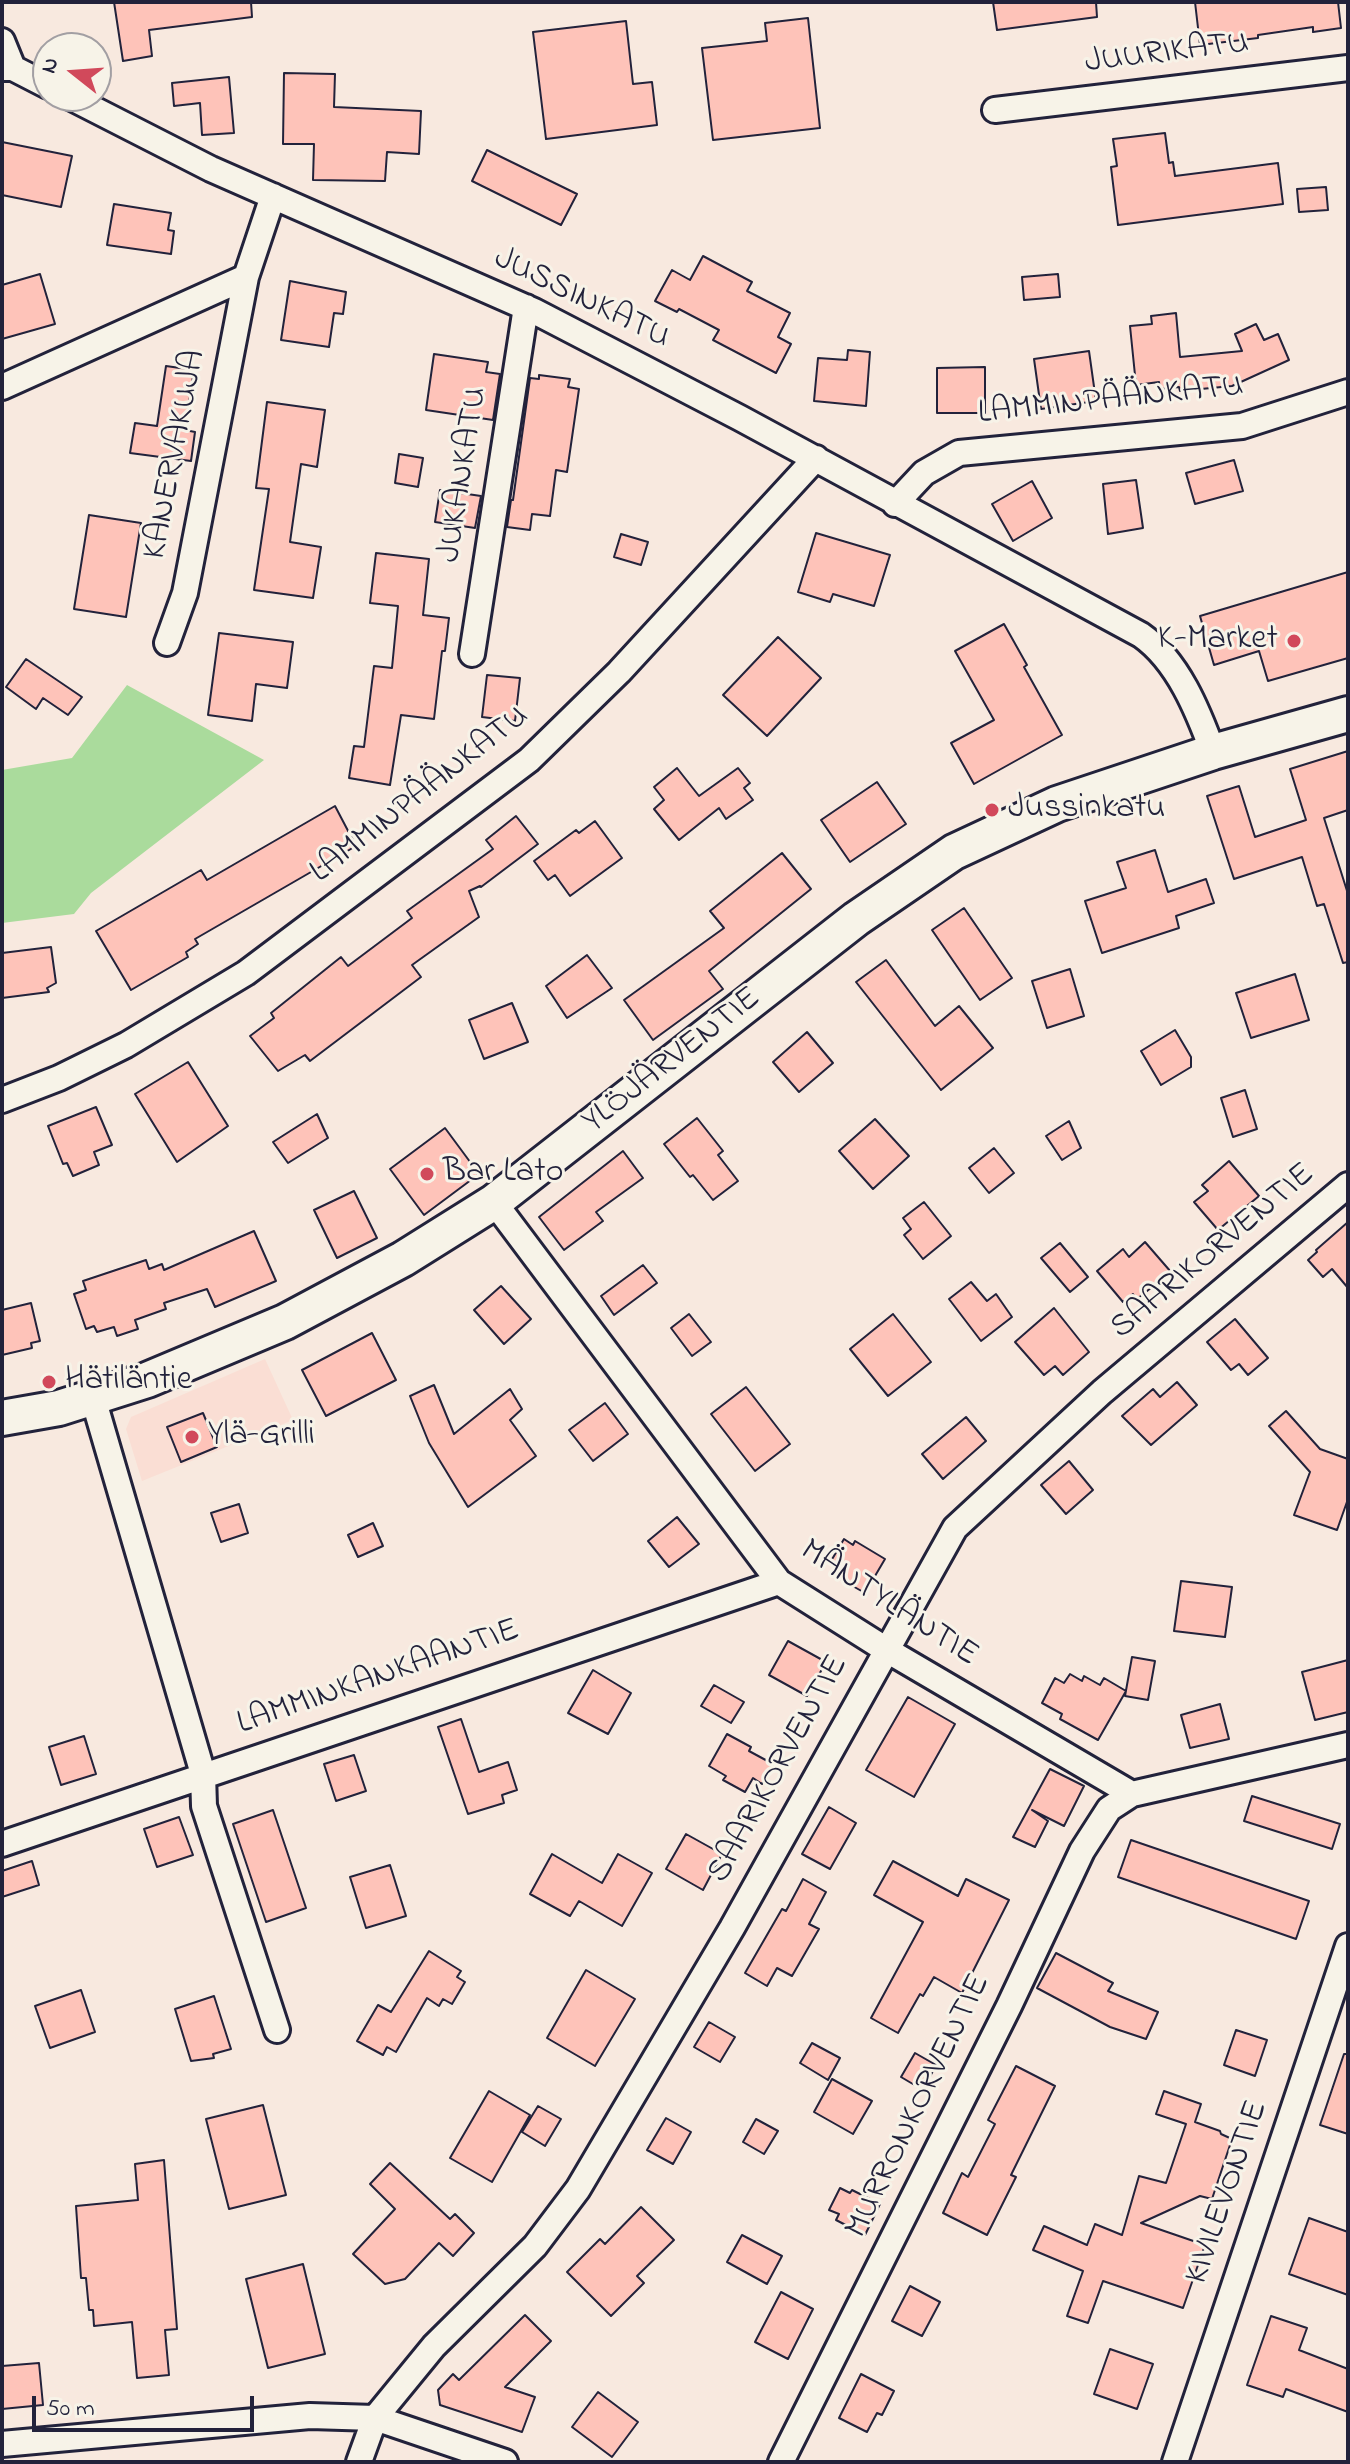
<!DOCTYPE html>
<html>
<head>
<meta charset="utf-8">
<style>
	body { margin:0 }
	#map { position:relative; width:1350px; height:2464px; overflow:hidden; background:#f8e9df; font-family:"Indie Flower",sans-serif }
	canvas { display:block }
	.frame { position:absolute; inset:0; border:4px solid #22223b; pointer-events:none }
	.north { position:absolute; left:32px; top:32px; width:80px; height:80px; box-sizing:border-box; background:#f7f3e8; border:2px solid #a29fa3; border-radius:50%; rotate:287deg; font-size:22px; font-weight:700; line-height:32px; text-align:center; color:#22223b }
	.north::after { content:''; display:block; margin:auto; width:28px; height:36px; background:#d1495b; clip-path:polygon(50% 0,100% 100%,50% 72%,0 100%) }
	.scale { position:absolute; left:32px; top:2396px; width:222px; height:36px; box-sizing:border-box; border:4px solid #22223b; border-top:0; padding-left:10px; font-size:24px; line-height:28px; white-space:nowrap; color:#22223b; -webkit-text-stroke:6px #f7f3e8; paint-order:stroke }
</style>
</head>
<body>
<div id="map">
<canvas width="1350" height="2464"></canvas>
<div class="frame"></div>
<div class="north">N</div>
<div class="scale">50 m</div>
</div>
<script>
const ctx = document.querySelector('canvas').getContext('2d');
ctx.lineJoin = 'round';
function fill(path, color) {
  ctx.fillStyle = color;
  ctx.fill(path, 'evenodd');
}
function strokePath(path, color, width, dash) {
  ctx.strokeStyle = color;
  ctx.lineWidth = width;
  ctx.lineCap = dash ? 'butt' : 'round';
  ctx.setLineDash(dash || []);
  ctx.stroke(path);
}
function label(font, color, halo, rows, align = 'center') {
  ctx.font = font + ' "Indie Flower",sans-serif';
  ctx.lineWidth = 6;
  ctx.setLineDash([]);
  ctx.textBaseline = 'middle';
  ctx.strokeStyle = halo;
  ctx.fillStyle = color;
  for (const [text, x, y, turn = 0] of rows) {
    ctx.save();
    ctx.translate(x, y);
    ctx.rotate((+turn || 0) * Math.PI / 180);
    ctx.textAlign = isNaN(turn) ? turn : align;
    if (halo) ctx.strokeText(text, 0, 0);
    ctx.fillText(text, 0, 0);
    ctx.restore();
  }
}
fill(new Path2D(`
	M265,1359L293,1420L142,1481L126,1429L131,1417Z`), '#faded4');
fill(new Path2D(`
	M127,685L264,760L91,893L74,914L2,923V770L72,758Z`), '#aadb9c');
const building = new Path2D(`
	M114,2H251L252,17L149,30L152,56L123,61Z
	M993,2H1096L1097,17L997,30Z
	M1195,2H1338L1341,28L1313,32V27L1258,35V38L1200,45Z
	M808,18L820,128L713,140L702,48L767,41L765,23Z
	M626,21L633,84L652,82L657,125L546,139L533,32Z
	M284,73L335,74L334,107L421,111L419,154L387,152L385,181L313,180L314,144H283Z
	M229,77L234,133L202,135L200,103L174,106L172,83Z
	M1165,133L1169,163L1173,162L1175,176L1278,163L1283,204L1118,225L1111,167L1117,166L1113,139Z
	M2,142L72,156L61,207L2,195Z
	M487,150L577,194L561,225L472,181Z
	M1326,187L1328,210L1299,212L1297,189Z
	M114,204L171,213L168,230L174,231L171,254L107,245Z
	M703,256L752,282L747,291L790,313L778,337L791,344L776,373L713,340L719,330L679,309L677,312L655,301L672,270L690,280Z
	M40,274L55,324L2,339V285Z
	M1058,274L1060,297L1024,300L1022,277Z
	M290,281L346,292L343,314L334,313L329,347L281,340Z
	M1176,313L1180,357L1242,351L1235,334L1256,324L1264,340L1278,334L1289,360L1232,386L1180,391L1179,387L1160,389L1159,382L1136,385L1130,326L1152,324L1151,316Z
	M848,350L870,352L866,406L814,401L818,358L847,360Z
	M1089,351L1096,401L1041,409L1034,359Z
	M434,354L488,362L486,372L500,374L493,420L426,410Z
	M166,366L194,370L185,430L195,432L191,461L130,453L135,423L157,426Z
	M985,367V413H937V368Z
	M539,375L570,379L568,387L579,389L567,472L556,470L550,516L532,514L530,530L507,527L511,500H513L530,378L539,379Z
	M267,402L325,410L317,467L301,464L290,542L321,547L313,598L254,590L269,489L256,488Z
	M399,454L423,458L418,487L395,483Z
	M1234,460L1243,491L1195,504L1186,473Z
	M1136,480L1143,528L1108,534L1103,484Z
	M1032,481L1052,518L1013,541L992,504Z
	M440,490L481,496L475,528L435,522Z
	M89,515L141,523L126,617L74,609Z
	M816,533L890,555L874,606L833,594L830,602L798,592Z
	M621,534L648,542L641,565L614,557Z
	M376,553L429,559L423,615L449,618L445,651H442L434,719L401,715L390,785L349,778L354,746L364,747L374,666L392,668L398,606L370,603Z
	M1348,572V658L1268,681L1259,651L1214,665L1200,616Z
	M1004,624L1027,665L1024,667L1062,735L974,784L951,743L994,720L955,651Z
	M219,633L293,642L287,688L256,684L252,721L208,715Z
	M778,637L821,678L767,736L723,695Z
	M26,659L82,697L68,715L43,698L36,709L6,687Z
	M487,675L520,678L515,721L482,717Z
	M1348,751V810L1324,818L1348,894V962L1343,963L1324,904L1317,906L1302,857L1234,879L1207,796L1239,786L1255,837L1306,820L1290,769Z
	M677,768L699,796L738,768L750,783L744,788L753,800L726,819L719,808L679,840L654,809L664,800L654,787Z
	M877,782L906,824L850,862L821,820Z
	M335,806L356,846L195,939L198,944L186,952L188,957L131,990L96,931L201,870L207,880Z
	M516,816L538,844L481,887L480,886L469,891L479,917L412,965L421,977L310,1061L305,1055L278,1071L250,1036L274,1018L271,1013L341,957L348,966L412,918L407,911L493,849L486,840Z
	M595,821L622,858L570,896L555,875L548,880L534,861L576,830L579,833Z
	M1155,850L1168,892L1206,879L1214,903L1176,916L1179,928L1102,953L1085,901L1126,888L1117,862Z
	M782,853L811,889L709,971L723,989L653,1040L624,1000L724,928L710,911Z
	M964,908L1012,978L980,1000L932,930Z
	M51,947L56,983L47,988L49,992L2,998V953Z
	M587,955L612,988L567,1018L546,986Z
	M886,960L935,1026L959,1006L993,1048L941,1090L856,982Z
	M1070,969L1084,1016L1047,1028L1032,981Z
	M1295,974L1309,1020L1251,1038L1236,993Z
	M512,1003L528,1042L484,1059L469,1020Z
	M1175,1030L1191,1057V1067L1161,1085L1141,1051Z
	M807,1032L833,1063L799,1092L773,1062Z
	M188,1062L228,1126L177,1162L135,1094Z
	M1245,1090L1257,1129L1233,1137L1221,1098Z
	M96,1107L112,1145L94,1152L99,1165L73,1176L67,1163L63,1164L48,1126Z
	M317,1114L328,1138L288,1163L273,1142Z
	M697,1118L723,1151L718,1155L738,1181L713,1200L693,1175L690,1177L664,1144Z
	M875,1119L909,1156L873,1189L839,1151Z
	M1069,1121L1081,1148L1062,1160L1046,1136Z
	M445,1128L479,1174L424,1215L390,1169Z
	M994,1148L1014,1173L989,1193L969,1168Z
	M623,1151L643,1178L596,1212L603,1221L564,1250L539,1217Z
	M1229,1161L1259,1196L1218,1230L1194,1202L1208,1191L1202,1185Z
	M354,1191L377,1238L337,1258L314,1210Z
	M924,1202L951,1236L923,1259L904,1235L911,1229L903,1218Z
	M1348,1222V1288L1332,1269L1323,1277L1308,1260L1317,1252L1316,1250Z
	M254,1231L276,1281L215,1307L207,1289L164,1303L166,1309L135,1320L138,1329L117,1336L114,1327L97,1332L94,1326L86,1329L74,1294L86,1290L83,1281L146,1260L149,1269L162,1264L164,1270Z
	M1145,1242L1171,1272L1137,1299L1133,1294L1123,1302L1097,1271L1123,1249L1129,1257Z
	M1060,1243L1088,1277L1070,1292L1041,1258Z
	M643,1265L657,1283L614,1315L601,1296Z
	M971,1282L987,1301L996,1294L1012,1317L981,1341L949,1299Z
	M501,1286L531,1319L504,1344L474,1310Z
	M31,1303L40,1341L31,1343L32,1348L2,1355V1310Z
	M1054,1308L1089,1352L1063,1375L1055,1366L1044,1375L1015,1342Z
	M689,1314L711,1342L692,1356L671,1328Z
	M893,1314L931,1362L888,1396L850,1349Z
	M1235,1319L1268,1358L1248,1375L1239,1364L1231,1370L1207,1342Z
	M372,1333L396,1380L326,1416L302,1370Z
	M1177,1382L1197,1405L1151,1445L1122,1416L1153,1389L1160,1397Z
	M434,1385L454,1434L510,1389L522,1409L510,1420L536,1456L468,1507L429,1443L410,1396Z
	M746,1387L790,1444L755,1471L711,1414Z
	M605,1403L628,1434L593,1461L569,1430Z
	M1286,1411L1320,1449L1348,1459V1499L1337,1530L1294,1515L1310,1472L1269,1426Z
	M203,1413L217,1447L181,1462L167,1427Z
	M966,1417L986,1441L943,1479L922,1454Z
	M1069,1461L1093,1490L1066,1514L1041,1485Z
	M239,1504L248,1533L221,1542L211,1513Z
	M677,1517L699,1544L669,1567L648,1541Z
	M373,1523L383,1546L358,1557L348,1535Z
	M844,1539L853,1545L855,1541L885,1559L865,1593L835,1576L840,1567L831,1561Z
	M1181,1581L1232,1587L1225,1637L1174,1631Z
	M788,1641L826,1662L807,1696L769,1675Z
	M1132,1657L1155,1661L1148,1700L1125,1696Z
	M1348,1660V1712L1315,1720L1302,1672Z
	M593,1670L631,1693L608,1734L568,1713Z
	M1070,1674L1082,1681L1084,1676L1100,1685L1104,1678L1126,1691L1098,1740L1060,1719L1062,1714L1042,1703L1055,1678L1064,1683Z
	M714,1685L744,1702L731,1723L701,1706Z
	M908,1697L955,1724L914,1797L866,1770Z
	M1220,1704L1229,1739L1190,1748L1181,1715Z
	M461,1719L479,1772L508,1762L517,1790L502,1795L504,1803L468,1814L438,1727Z
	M727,1734L751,1747L749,1751L773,1764L762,1784L753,1778L745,1792L723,1780L726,1776L709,1766Z
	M84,1736L96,1774L61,1785L49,1747Z
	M354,1755L366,1791L336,1801L324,1764Z
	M1050,1769L1084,1786L1064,1826L1032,1810L1048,1821L1035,1847L1013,1837Z
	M1252,1796L1340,1824L1332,1849L1244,1821Z
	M829,1807L856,1823L830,1869L802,1854Z
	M273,1810L306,1908L266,1922L233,1824Z
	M179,1817L193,1855L157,1867L144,1829Z
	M686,1834L722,1854L703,1890L666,1869Z
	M1131,1840L1309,1901L1296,1939L1118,1877Z
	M552,1854L602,1883L618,1854L652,1873L622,1926L579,1901L570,1916L530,1894Z
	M32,1861L39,1885L2,1897V1871Z
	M893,1861L958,1896L966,1879L1009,1900L962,1993L934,1977L923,1996L920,1994L898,2033L871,2018L923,1922L874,1895Z
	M390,1865L406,1916L366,1928L350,1877Z
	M803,1879L826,1892L809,1924L819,1929L792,1976L777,1968L767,1986L745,1973L782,1909L786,1911Z
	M429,1951L461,1971L457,1977L465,1982L452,2004L443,1999L439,2006L427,1998L396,2052L387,2047L383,2055L357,2041L378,2005L391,2012Z
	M1056,1953L1113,1983L1108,1991L1158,2012L1146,2039L1110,2027L1037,1988Z
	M586,1970L635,1999L595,2066L547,2038Z
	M81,1990L95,2032L50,2048L35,2006Z
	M214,1996L231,2049L213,2054L214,2058L191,2061L175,2009Z
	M709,2022L735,2037L720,2062L694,2047Z
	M1236,2030L1267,2040L1255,2076L1224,2065Z
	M812,2043L840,2058L828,2080L800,2063Z
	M915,2053L936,2065L923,2090L901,2077Z
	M1344,2054H1348V2134L1320,2125Z
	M1016,2066L1055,2086L1011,2175L1016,2177L987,2235L943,2213L962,2173L968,2177L995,2124L988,2120Z
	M832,2079L872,2101L853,2134L814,2112Z
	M489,2091L530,2115L492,2182L450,2158Z
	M1164,2091L1201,2104L1195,2122L1220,2131L1221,2134L1232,2139L1212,2199L1200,2196L1141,2223L1205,2245L1183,2308L1103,2281L1088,2323L1067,2316L1083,2271L1033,2250L1044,2226L1087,2245L1095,2224L1122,2235L1139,2176L1166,2183L1186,2124L1156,2114Z
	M263,2105L286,2195L229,2209L206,2119Z
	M538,2106L561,2119L545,2146L522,2132Z
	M666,2118L691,2132L673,2164L647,2150Z
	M756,2119L778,2131L764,2154L743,2142Z
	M164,2160L177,2329L165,2330L169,2375L137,2378L132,2322L94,2326L93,2310H89L86,2278H81L76,2206L138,2200L135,2164Z
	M390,2163L450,2219L455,2214L474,2233L453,2256L439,2243L405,2279L385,2284L353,2254L395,2209L370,2184Z
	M840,2188L850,2193L852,2190L880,2204L865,2235L836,2220L839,2214L829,2210Z
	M641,2207L674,2240L637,2276L644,2283L611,2316L567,2272L600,2239L605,2244Z
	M1309,2218L1348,2232V2295L1289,2274Z
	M742,2235L782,2256L767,2284L727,2262Z
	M303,2264L325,2354L268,2368L246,2279Z
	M910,2286L940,2302L922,2336L892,2321Z
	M781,2292L813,2309L788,2359L755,2342Z
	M525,2315L551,2341L505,2387L535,2397L522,2432L440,2405L438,2390L453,2374L459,2380Z
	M1271,2316L1307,2328L1299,2350L1348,2369V2412L1286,2389L1283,2397L1247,2385Z
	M1110,2349L1153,2364L1137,2409L1094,2394Z
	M39,2363L43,2405L2,2409V2366Z
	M861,2374L894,2391L882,2415L877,2413L867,2432L839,2418Z
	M598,2392L638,2422L612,2457L572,2427Z`);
fill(building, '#fec3b9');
strokePath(building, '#22223b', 2);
const street = new Path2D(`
	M2,41L13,68
	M2,68H13L48,86
	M68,96L211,169L534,311L740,418L1141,635C1178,661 1198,711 1213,752
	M995,110L1348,68
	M2,387L246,277L273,196
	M895,504L924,473L959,453L1242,426L1348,392
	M167,643L185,593L246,277
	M472,654L526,307
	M2,1100L59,1078L126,1045L246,973L529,760L619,672L816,458
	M494,1202L779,1582L885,1649L1132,1794L1348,1745
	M93,1398L203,1774L204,1806L277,2030
	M2,1844L779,1582
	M2,2444L310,2416L375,2418L505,2462
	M359,2462L375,2418L434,2346L535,2246L578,2189L732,1928L955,1528L1102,1392L1348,1185
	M781,2462L1009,2006L1082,1851L1109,1809L1132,1794
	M1175,2462L1348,1946`);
const secondary = new Path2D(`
	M2,1418L59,1408L147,1380L285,1322L403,1259L494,1202L856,919L954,852L1057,804L1213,752L1348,714`);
strokePath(street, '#22223b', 30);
strokePath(secondary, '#22223b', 40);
strokePath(street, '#f7f3e8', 24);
strokePath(secondary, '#f7f3e8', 34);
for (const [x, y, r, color] of [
	[1294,641,8,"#d1495b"],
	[992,810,8,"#d1495b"],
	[427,1174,8,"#d1495b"],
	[49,1382,8,"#d1495b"],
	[192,1437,8,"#d1495b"]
]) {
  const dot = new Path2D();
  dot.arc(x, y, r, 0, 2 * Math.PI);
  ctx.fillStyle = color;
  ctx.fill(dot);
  strokePath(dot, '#f7f3e8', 3);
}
label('34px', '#22223b', '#f7f3e8', [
	["JUURIKATU",1167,55,-7],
	["JUSSINKATU",581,300,26],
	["LAMMINPÄÄNKATU",1111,402,-6],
	["KANERVAKUJA",177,455,-79],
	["JUKANKATU",465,475,-81],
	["LAMMINPÄÄNKATU",421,796,-38],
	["YLÖJÄRVENTIE",673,1062,-38],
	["SAARIKORVENTIE",1214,1253,-40],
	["MÄNTYLÄNTIE",888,1605,33],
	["LAMMINKANKAANTIE",379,1679,-19],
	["SAARIKORVENTIE",780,1770,-61],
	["MURRONKORVENTIE",920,2107,-64],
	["KIVILEVONTIE",1229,2193,-71]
]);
label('34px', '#22223b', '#f7f3e8', [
	["K-Market",1278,641,"right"],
	["Jussinkatu",1008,810],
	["Bar Lato",443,1174],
	["Hätiläntie",65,1382],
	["Ylä-Grilli",208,1437]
], 'left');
</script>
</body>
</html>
